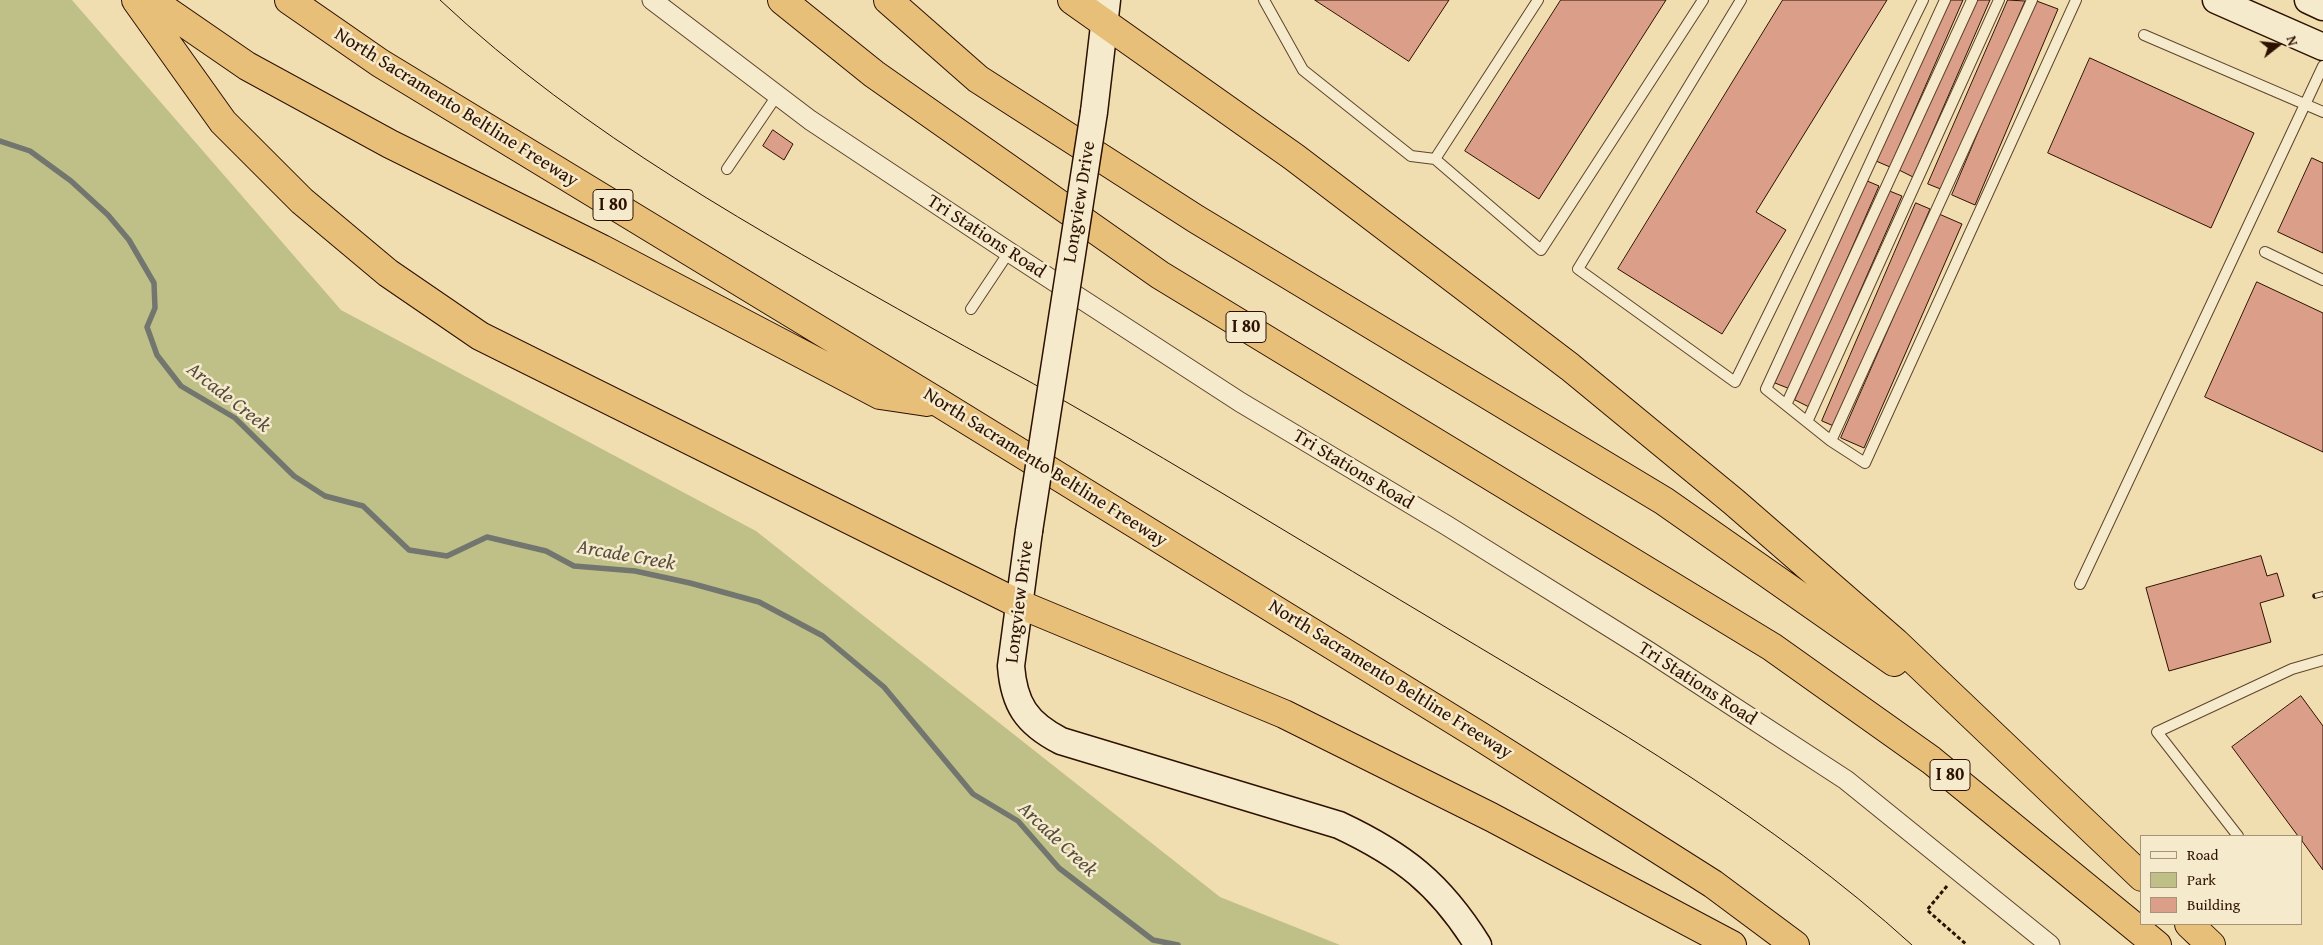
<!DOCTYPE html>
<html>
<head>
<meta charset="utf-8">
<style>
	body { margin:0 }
	#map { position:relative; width:2323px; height:945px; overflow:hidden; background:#f1deb0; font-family:"Gentium Book Plus",serif }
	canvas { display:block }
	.legend { position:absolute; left:2140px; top:835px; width:162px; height:90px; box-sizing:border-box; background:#f6eacc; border:1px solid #a6937a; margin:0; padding:6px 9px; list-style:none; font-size:15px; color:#2d1100 }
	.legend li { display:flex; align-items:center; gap:10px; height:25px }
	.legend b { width:25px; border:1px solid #a6937a }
	.north { position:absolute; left:2253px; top:20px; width:50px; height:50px; -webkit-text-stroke:4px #f6eacc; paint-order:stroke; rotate:74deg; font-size:14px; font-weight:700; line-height:20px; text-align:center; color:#2d1100 }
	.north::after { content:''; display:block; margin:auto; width:18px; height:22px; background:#2d1100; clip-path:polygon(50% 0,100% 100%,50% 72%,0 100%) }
</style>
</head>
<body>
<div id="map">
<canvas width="2323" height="945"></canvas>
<ul class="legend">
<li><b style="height:6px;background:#f6eacc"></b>Road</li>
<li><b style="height:14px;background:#bfc088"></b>Park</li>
<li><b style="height:14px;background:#db9e88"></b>Building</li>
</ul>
<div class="north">N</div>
</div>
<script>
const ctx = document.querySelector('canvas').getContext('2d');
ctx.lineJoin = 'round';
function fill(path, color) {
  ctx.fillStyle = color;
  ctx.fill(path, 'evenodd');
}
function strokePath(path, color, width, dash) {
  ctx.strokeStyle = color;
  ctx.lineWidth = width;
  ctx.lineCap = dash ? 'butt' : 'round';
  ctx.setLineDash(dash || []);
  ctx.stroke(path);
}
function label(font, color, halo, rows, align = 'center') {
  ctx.font = font + ' "Gentium Book Plus",serif';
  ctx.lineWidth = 5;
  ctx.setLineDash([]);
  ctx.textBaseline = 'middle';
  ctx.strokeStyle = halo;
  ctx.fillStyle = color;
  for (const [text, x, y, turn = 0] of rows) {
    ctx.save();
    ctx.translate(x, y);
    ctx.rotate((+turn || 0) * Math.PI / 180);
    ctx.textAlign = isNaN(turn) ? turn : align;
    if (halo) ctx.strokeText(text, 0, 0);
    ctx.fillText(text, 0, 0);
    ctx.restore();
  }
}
fill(new Path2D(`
	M0,0H72L341,310L756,531L1220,897L1340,945H0Z`), '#bfc088');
strokePath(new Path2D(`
	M0,141L30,151L71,181L108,215L129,240L154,283L155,308L147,327L157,355L181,386L235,418L294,476L325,496L363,506L409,550L447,556L487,537L546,551L574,566L635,571L690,583L759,602L823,636L884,687L973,794L1018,821L1059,868L1153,940L1178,945`), '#72766e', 5.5);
const building = new Path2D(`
	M1315,0H1449L1409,61Z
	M1561,0H1666L1539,199L1465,151Z
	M1783,0H1887L1756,212L1786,230L1722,334L1618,269Z
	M1946,0H1963L1890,167L1876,161Z
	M1974,0H1990L1913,177L1899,170Z
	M2008,0L2025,1L1943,190L1928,184Z
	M2034,0L2058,9L1975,205L1952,195Z
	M2090,58L2254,133L2211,228L2048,153Z
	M773,130L793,144L784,160L763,146Z
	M2312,158L2323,163V253L2278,232Z
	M1865,180L1879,186L1790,389L1775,383Z
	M1887,190L1902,196L1809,407L1795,400Z
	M1916,203L1930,209L1836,427L1822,421Z
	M1939,214L1962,224L1864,448L1841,438Z
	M2257,282L2323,313V452L2205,397Z
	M2261,556L2267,576L2277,573L2284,596L2260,603L2271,642L2169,671L2146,588Z
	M2301,696L2323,726V870L2302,841V836H2298L2232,747Z`);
fill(building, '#db9e88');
strokePath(building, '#2d1100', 1);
const lane = new Path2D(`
	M1264,0L1303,70L1411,156L1435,159
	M1538,0L1435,159L1541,250L1703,0
	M1741,0L1578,269L1735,382L1923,0
	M1945,0L1766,389L1831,441L1865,463L2076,0
	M2144,35L2323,112
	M727,169L778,94
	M2265,252L2323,280
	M971,309L1009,252
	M1786,405L1972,0
	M1807,422L1999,0
	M1831,441L2032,0
	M2080,584L2323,66
	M2238,836L2157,732L2292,669L2323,660`);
const street = new Path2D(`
	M652,0L810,120L1009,252L1240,402L1446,525L1648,651L1846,780L2050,945`);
const secondary = new Path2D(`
	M2216,0L2323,47
	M2308,0L2323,7
	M1094,112L1107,0
	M1029,531L1011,666C1014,704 1026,723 1061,741L1339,825C1403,855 1440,884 1478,945`);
const highway = new Path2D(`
	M136,0L223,122L302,201L388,273L480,336L1019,604L1284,714L1491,817L1732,945
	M151,0L247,66L390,144L602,249L880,395L927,402
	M289,0L380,63L941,404L1478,735L1713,884L1795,945
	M782,0L874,74L1160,275L1772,647L1931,760L2157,945
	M888,0L978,79L1196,219L1664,501L1894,662
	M1072,0L1294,157L1570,367L1734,502L1895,642L2142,877
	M2189,924L2211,945`);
strokePath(lane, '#5e442c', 12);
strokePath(street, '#5e442c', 21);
strokePath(secondary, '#2d1100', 29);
strokePath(highway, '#2d1100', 30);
strokePath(new Path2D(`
	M1947,886L1927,910L1967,945`), '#2d1100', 3, [4, 2.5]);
strokePath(lane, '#f6eacc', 10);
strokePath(street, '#f6eacc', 19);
strokePath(secondary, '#f6eacc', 26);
strokePath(highway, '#e8bf78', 28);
strokePath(new Path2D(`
	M440,0C585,136 758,230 930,327C976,353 1022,377 1068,403C1196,476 1321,553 1447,628C1609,725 1772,818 1912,945`), '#2d1100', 1);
const rail = new Path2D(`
	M2315,596L2323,594`);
strokePath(rail, '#2d1100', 5.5);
strokePath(rail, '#f6eacc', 4, [11]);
const secondaryBridge = new Path2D(`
	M1029,531L1094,112`);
strokePath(secondaryBridge, '#2d1100', 29, []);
strokePath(secondaryBridge, '#f6eacc', 26);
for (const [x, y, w] of [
	[613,205,40],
	[1246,327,40],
	[1950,775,40]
]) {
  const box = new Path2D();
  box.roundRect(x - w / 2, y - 15.5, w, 31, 4);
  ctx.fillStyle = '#f6eacc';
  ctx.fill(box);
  strokePath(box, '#2d1100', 1);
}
label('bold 18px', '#2d1100', null, [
	["I 80",613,205],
	["I 80",1246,327],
	["I 80",1950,775]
]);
label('19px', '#2d1100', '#f6eacc', [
	["North Sacramento Beltline Freeway",456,108,32],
	["Longview Drive",1080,202,-81],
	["Tri Stations Road",986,237,33],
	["North Sacramento Beltline Freeway",1045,468,32],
	["Tri Stations Road",1353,470,31],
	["Longview Drive",1020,602,-83],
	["North Sacramento Beltline Freeway",1390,680,32],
	["Tri Stations Road",1697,684,33]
]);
label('italic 20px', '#554c40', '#f6eacc', [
	["Arcade Creek",228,398,38],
	["Arcade Creek",626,556,10],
	["Arcade Creek",1057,840,43]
]);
</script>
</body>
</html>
